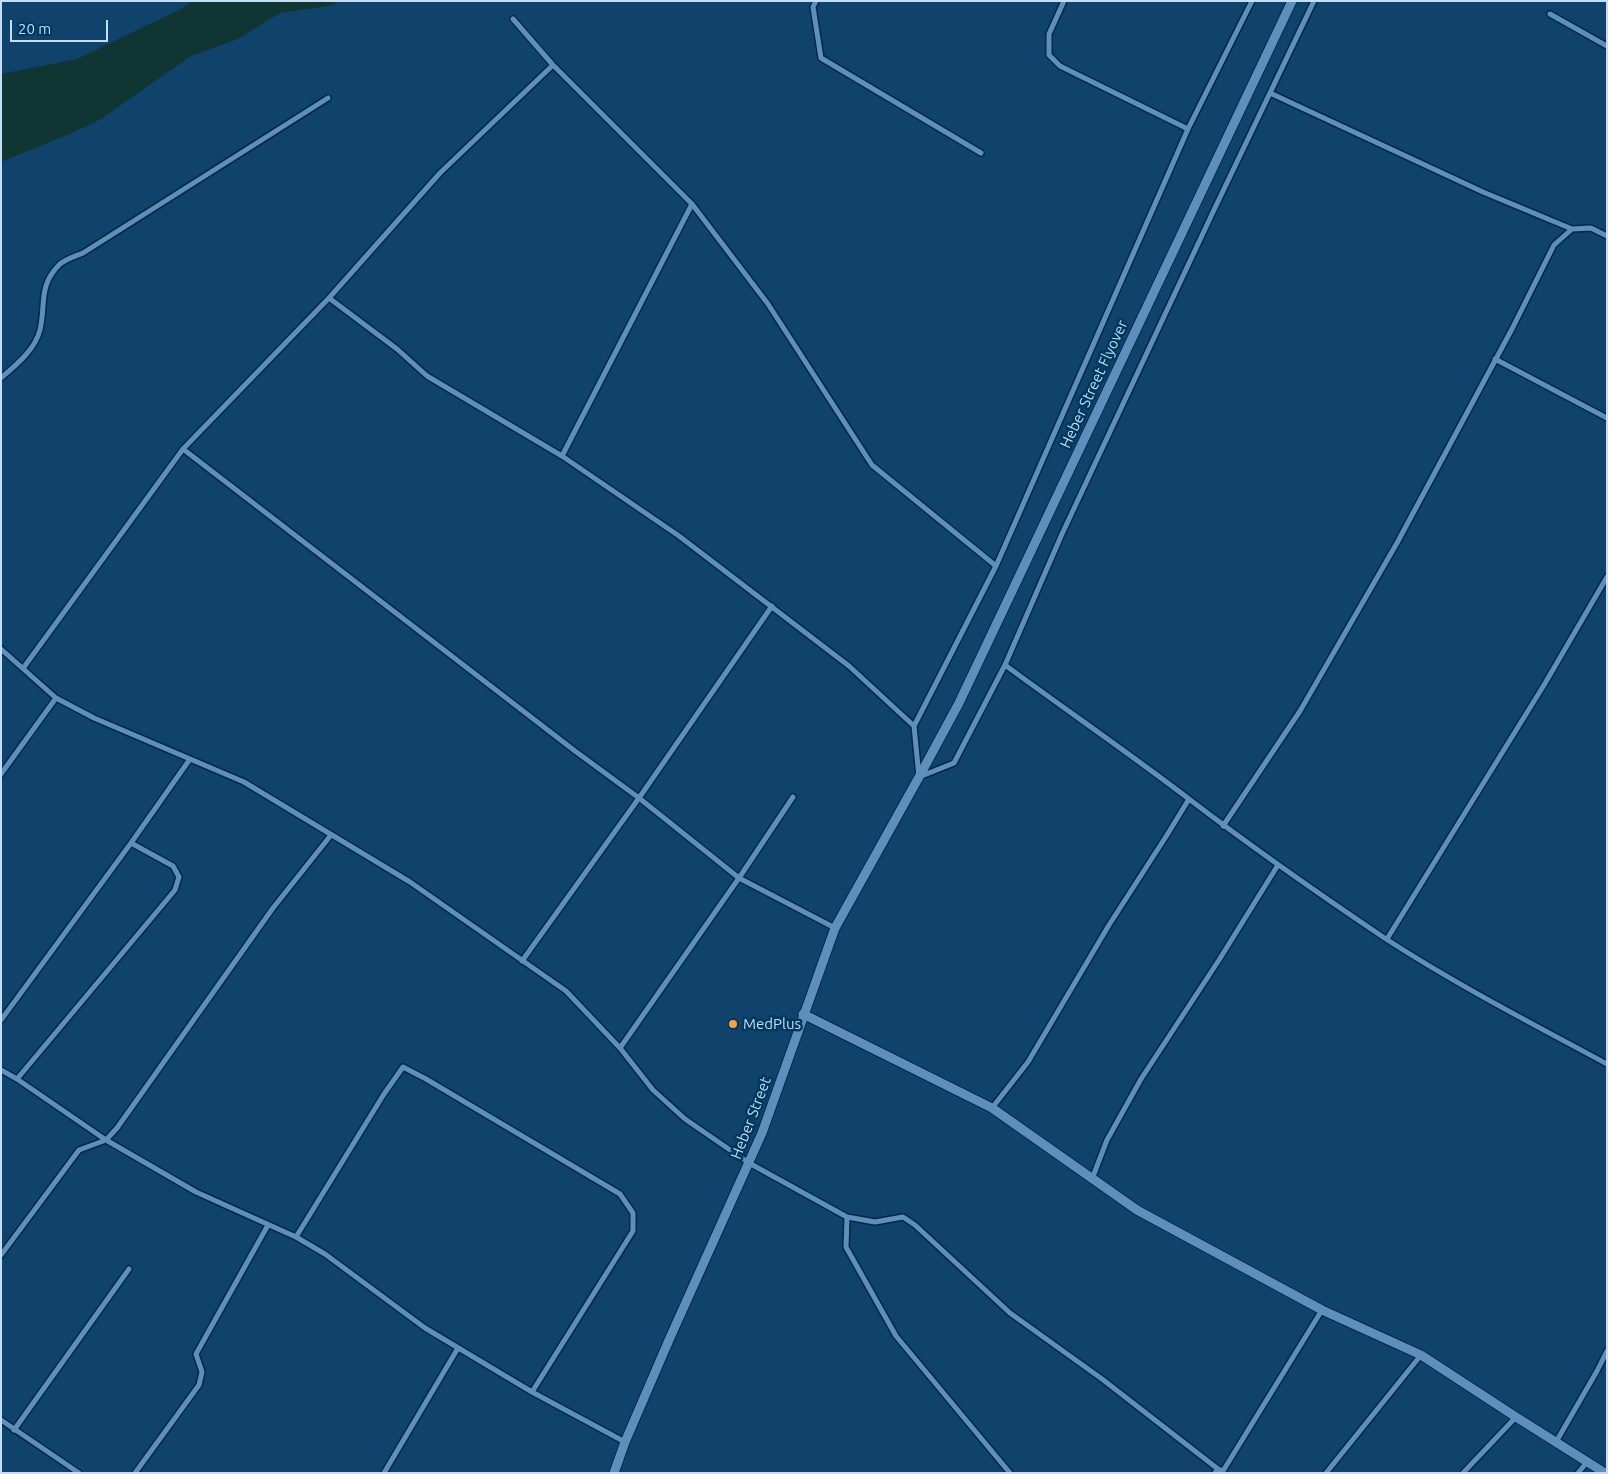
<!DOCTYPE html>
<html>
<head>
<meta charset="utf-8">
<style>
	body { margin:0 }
	#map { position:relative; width:1608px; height:1474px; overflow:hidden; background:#10436b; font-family:Ubuntu,sans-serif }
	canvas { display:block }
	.frame { position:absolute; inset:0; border:2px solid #c5def6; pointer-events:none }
	.scale { position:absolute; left:10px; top:20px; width:98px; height:22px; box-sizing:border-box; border:2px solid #c5def6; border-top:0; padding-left:6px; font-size:15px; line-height:18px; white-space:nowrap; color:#c5def6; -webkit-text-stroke:4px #01385f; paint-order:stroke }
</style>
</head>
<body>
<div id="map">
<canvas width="1608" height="1474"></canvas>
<div class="frame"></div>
<div class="scale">20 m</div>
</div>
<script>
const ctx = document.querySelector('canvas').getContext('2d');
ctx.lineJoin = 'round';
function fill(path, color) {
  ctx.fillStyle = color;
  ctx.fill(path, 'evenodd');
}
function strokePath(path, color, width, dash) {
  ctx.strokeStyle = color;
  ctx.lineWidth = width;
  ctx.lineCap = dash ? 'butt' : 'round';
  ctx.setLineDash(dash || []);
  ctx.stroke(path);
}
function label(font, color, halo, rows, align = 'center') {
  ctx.font = font + ' Ubuntu,sans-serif';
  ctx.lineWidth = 5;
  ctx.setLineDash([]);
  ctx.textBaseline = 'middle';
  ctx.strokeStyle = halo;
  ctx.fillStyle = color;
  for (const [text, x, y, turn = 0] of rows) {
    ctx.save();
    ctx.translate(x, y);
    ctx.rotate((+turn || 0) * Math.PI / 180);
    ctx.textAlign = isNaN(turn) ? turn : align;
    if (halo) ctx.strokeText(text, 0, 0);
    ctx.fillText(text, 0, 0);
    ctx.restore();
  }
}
fill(new Path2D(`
	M193,1H339L329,6L280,13L238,39L191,56L101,119L72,133L1,162V74L77,59L183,8Z`), '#103633');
const minor = new Path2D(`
	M816,1L813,7L821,58L981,153
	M1064,1L1049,34V55L1060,66L1188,129
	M1252,1L1188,129L996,566L914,726L919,777L954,763L1005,665L1062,534L1213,212L1314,1
	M1550,14L1607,46
	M513,19L553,65L692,204L768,304L872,465L996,566
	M1270,93L1483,192L1572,229
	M329,298L397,349L427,376L562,456L679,536L849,666L914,726
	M1495,359L1607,418
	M1,378C16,365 35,350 40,330C46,305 38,286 59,265C65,259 76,256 83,253L328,98
	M183,449L575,751L639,798L739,878L835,928
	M562,456L692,204
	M1,649L56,698L94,718L244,782L410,882L566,991L620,1048L653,1090L685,1119L749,1163L847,1217L846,1247L896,1336L1010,1473
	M1005,665C1066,710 1129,753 1189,799C1253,848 1319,894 1386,939C1457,985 1533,1024 1607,1064
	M24,667L183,449L329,298L440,173L553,65
	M1,774L56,698
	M1223,826L1300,711L1397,543L1512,329L1554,245L1572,229L1591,228L1607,236
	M1387,939L1544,685L1607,577
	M522,961L639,798L772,606
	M1,1020L131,843L190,759
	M620,1048L739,878L793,797
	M1,1070L17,1079L106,1140L196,1192L296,1237L325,1254L425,1328L532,1392L625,1442
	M17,1079L175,890L179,877L173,866L131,843
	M992,1108L1028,1062L1109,925L1167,835L1189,799
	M1092,1179L1107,1140L1141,1079L1219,960L1278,865
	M847,1217L875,1222L903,1217L915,1225L1010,1313L1102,1379L1218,1469
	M296,1237L384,1094L403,1067L426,1079L620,1194L633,1213V1231L532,1392
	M1,1255L79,1150L106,1140L117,1128L273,908L331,835
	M1,1420L79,1473
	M14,1430L129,1269
	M1556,1442L1597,1371L1607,1351
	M135,1473L199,1385L202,1372L196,1354L268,1225
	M384,1473L458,1348
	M1215,1473L1218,1469L1223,1471L1322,1310
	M1326,1473L1421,1355
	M1463,1473L1516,1417
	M1578,1473L1587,1462`);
const tertiary = new Path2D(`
	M803,1014L992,1108L1137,1210L1322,1310L1421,1355L1516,1417L1605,1473
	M614,1473L625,1442L669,1340L762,1133L835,928L919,777L959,703L1292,1`);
strokePath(minor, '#022846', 8);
strokePath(tertiary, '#022846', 11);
strokePath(minor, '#5e8fbc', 5);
strokePath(tertiary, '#5e8fbc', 9);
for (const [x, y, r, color] of [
	[733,1024,5,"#f4a444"]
]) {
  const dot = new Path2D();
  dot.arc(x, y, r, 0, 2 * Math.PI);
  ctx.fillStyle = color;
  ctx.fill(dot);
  strokePath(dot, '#01385f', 2);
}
label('15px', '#c5def6', '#01385f', [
	["Heber Street Flyover",1094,384,-65],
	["Heber Street",751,1118,-69]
]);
label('15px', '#c5def6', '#01385f', [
	["MedPlus",743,1024]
], 'left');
</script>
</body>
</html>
